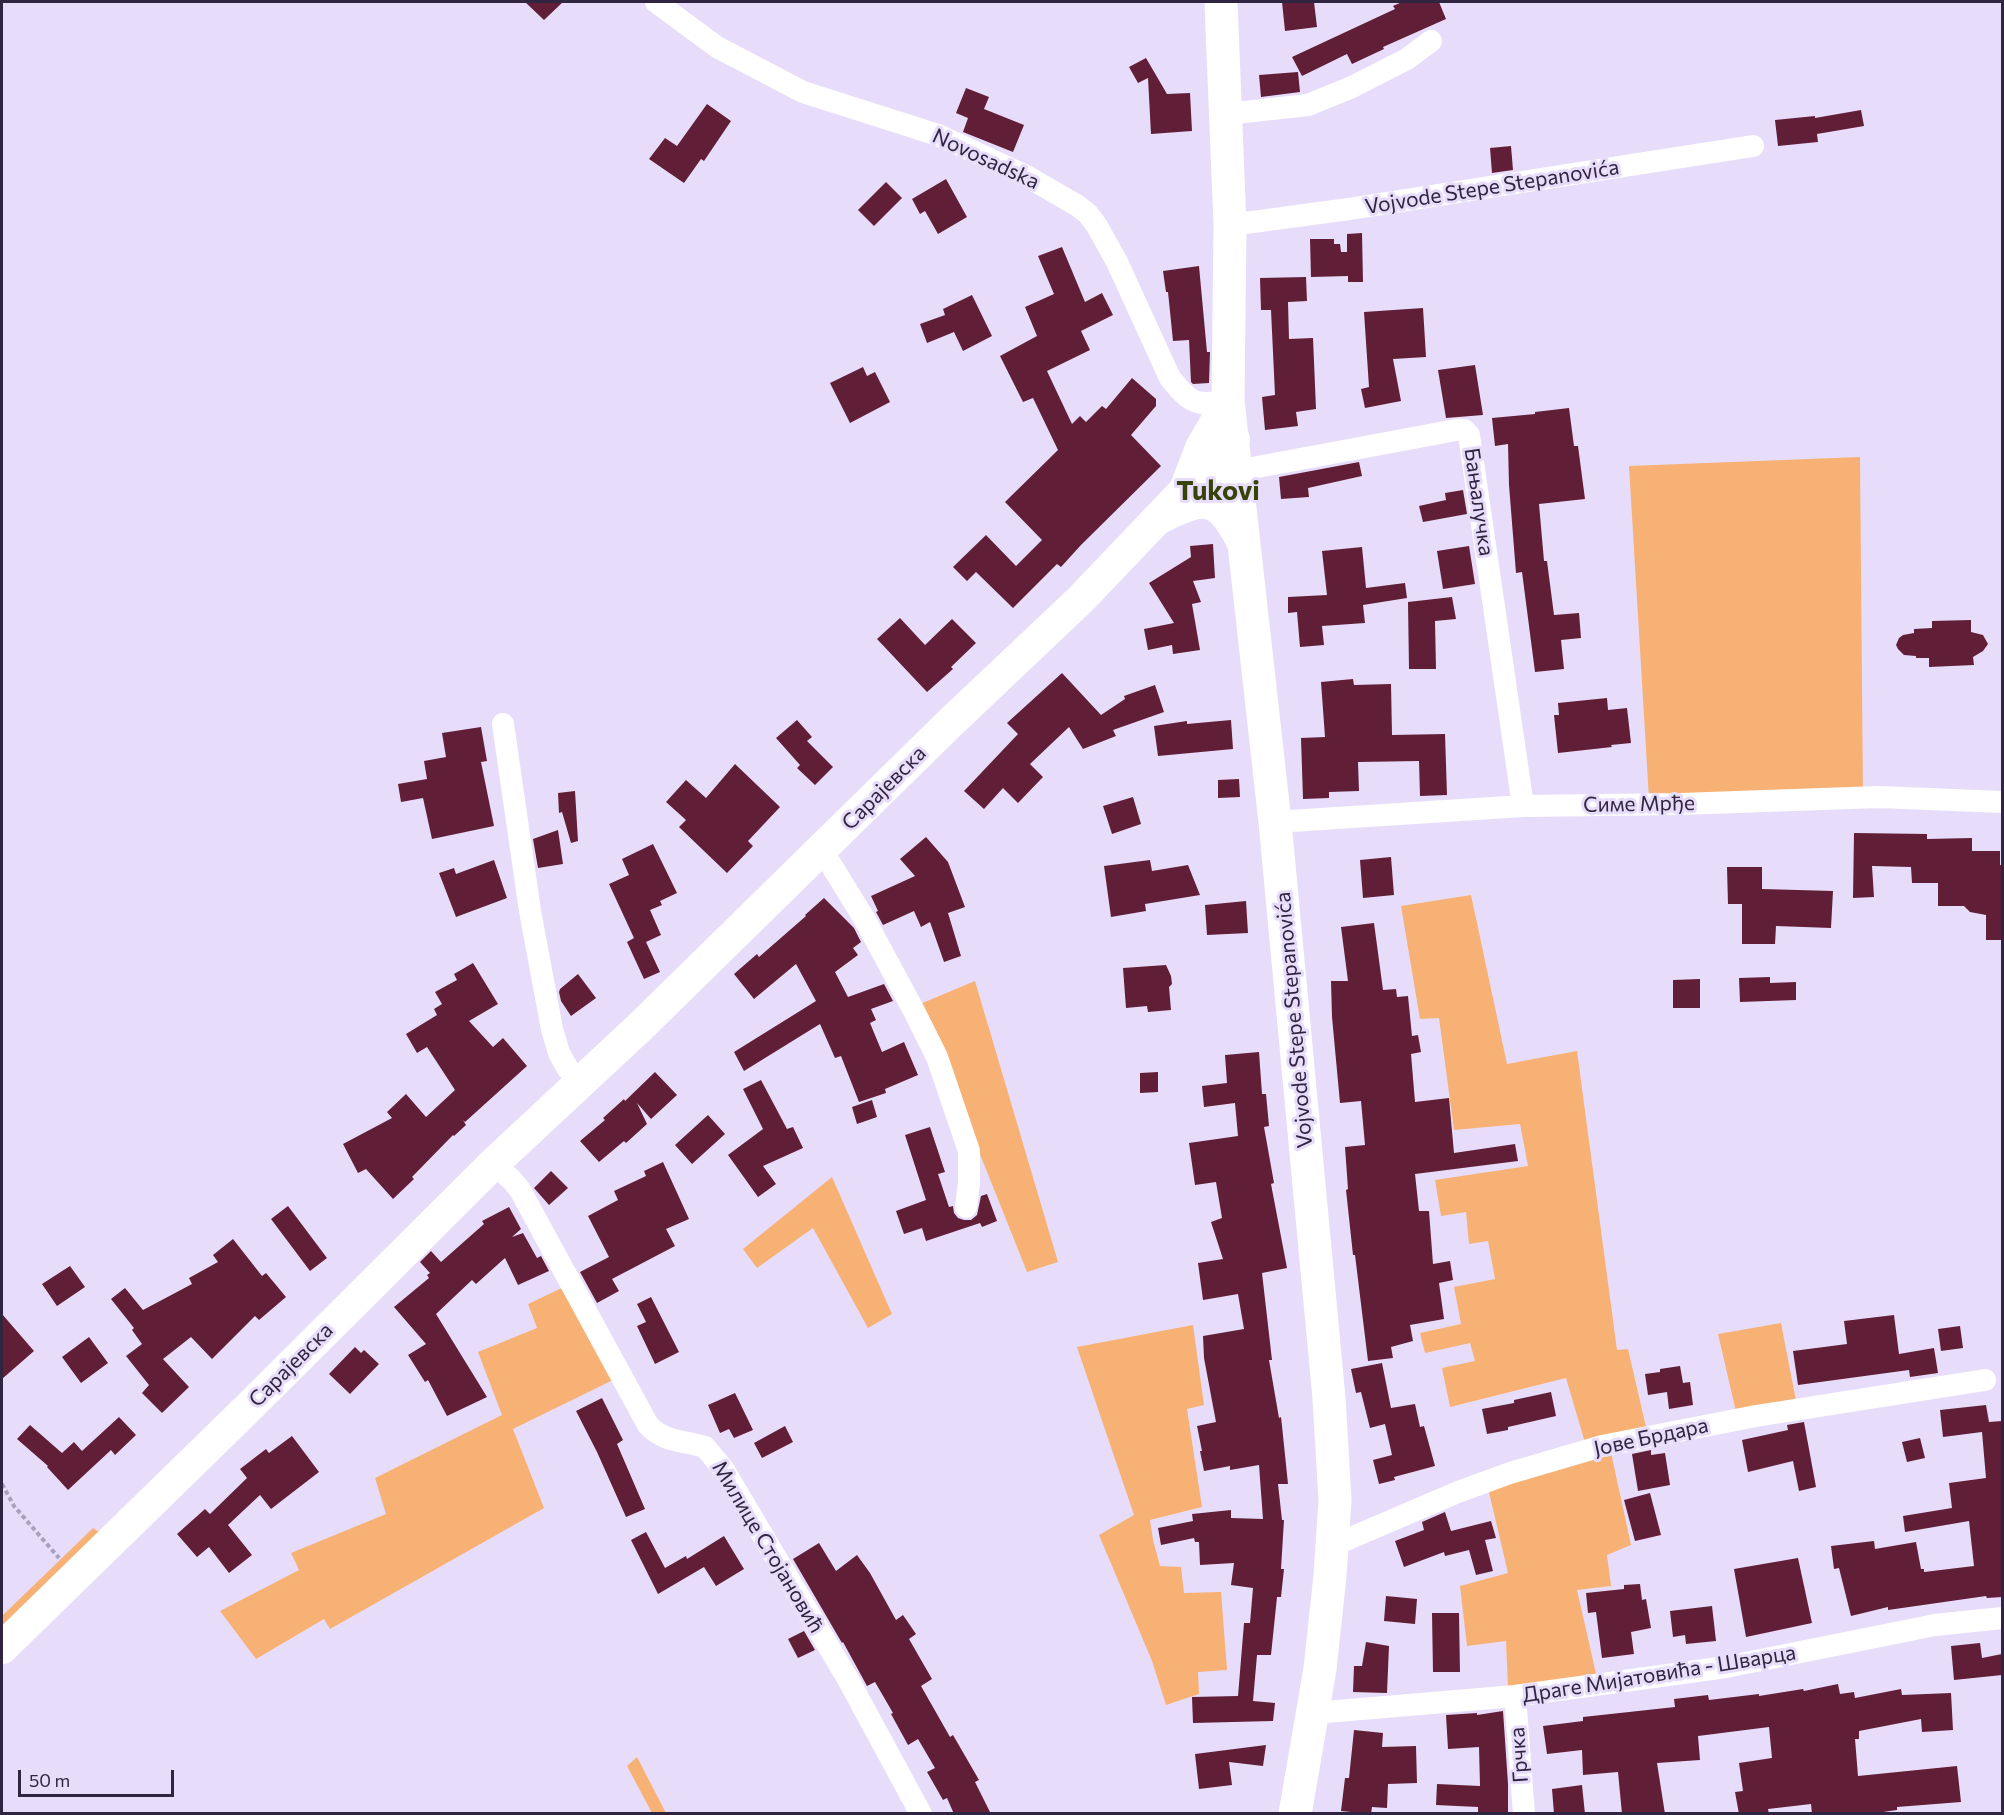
<!DOCTYPE html>
<html>
<head>
<meta charset="utf-8">
<style>
	body { margin:0 }
	#map { position:relative; width:2004px; height:1815px; overflow:hidden; background:#e7ddfa; font-family:Commissioner,sans-serif }
	canvas { display:block }
	.frame { position:absolute; inset:0; border:3px solid #302540; pointer-events:none }
	.scale { position:absolute; left:18px; top:1770px; width:156px; height:27px; box-sizing:border-box; border:3px solid #302540; border-top:0; padding-left:8px; font-size:18px; line-height:21px; white-space:nowrap; color:#302540; -webkit-text-stroke:4px #e7ddfa; paint-order:stroke }
</style>
</head>
<body>
<div id="map">
<canvas width="2004" height="1815"></canvas>
<div class="frame"></div>
<div class="scale">50 m</div>
</div>
<script>
const ctx = document.querySelector('canvas').getContext('2d');
ctx.lineJoin = 'round';
function fill(path, color) {
  ctx.fillStyle = color;
  ctx.fill(path, 'evenodd');
}
function strokePath(path, color, width, dash) {
  ctx.strokeStyle = color;
  ctx.lineWidth = width;
  ctx.lineCap = dash ? 'butt' : 'round';
  ctx.setLineDash(dash || []);
  ctx.stroke(path);
}
function label(font, color, halo, rows, align = 'center') {
  ctx.font = font + ' Commissioner,sans-serif';
  ctx.lineWidth = 6;
  ctx.setLineDash([]);
  ctx.textBaseline = 'middle';
  ctx.strokeStyle = halo;
  ctx.fillStyle = color;
  for (const [text, x, y, turn = 0] of rows) {
    ctx.save();
    ctx.translate(x, y);
    ctx.rotate((+turn || 0) * Math.PI / 180);
    ctx.textAlign = isNaN(turn) ? turn : align;
    if (halo) ctx.strokeText(text, 0, 0);
    ctx.fillText(text, 0, 0);
    ctx.restore();
  }
}
fill(new Path2D(`
	M1860,457L1863,797L1649,799L1629,466Z
	M1471,895L1507,1064L1577,1051L1617,1350L1628,1349L1649,1440L1610,1448L1631,1545L1607,1555L1611,1586L1577,1590L1597,1678L1508,1688L1506,1641L1467,1646L1460,1586L1508,1573L1488,1488L1586,1446L1566,1378L1450,1407L1442,1368L1475,1361L1470,1343L1425,1353L1420,1333L1461,1324L1454,1287L1495,1279L1488,1241L1469,1244L1466,1212L1441,1216L1435,1180L1528,1166L1520,1124L1454,1130L1439,1018L1420,1019L1401,906Z
	M975,981L1058,1262L1027,1272L920,1004Z
	M832,1177L892,1314L868,1328L813,1228L757,1268L743,1249Z
	M566,1286L613,1380L513,1429L544,1508L330,1629L324,1619L256,1659L220,1611L299,1570L291,1553L386,1514L375,1478L502,1415L478,1352L537,1328L528,1304Z
	M1781,1323L1797,1406L1737,1416L1718,1334Z
	M1193,1325L1204,1405L1187,1409L1202,1507L1150,1520L1153,1540L1160,1566L1181,1567L1184,1593L1221,1592L1227,1670L1198,1672L1199,1694L1166,1705L1152,1661L1099,1535L1134,1515L1077,1347Z
	M93,1528L104,1535L2,1634V1616Z
	M637,1757L666,1813H652L627,1766Z`), '#f7b175');
fill(new Path2D(`
	M525,2H563L544,20Z
	M1282,2H1314L1317,27L1285,31Z
	M1402,2H1439L1446,19L1383,47L1384,49L1352,64L1347,54L1302,76L1292,57L1395,9L1393,6Z
	M1146,58L1167,94L1190,93L1192,131L1151,134L1148,78L1138,83L1129,67Z
	M1298,72L1300,92L1261,97L1259,75Z
	M966,88L989,97L984,109L1024,125L1013,152L963,132L968,118L956,113Z
	M707,104L731,121L704,161L701,159L684,183L649,159L665,138L677,146Z
	M1861,110L1864,126L1817,134L1818,142L1778,146L1775,120L1815,116V118Z
	M1511,146L1513,170L1492,173L1490,148Z
	M946,179L967,217L938,234L925,211L920,214L912,199Z
	M886,182L902,198L874,226L858,210Z
	M1362,233L1363,282H1348V276L1311,277L1310,239H1334V244H1340L1341,252H1347V234Z
	M1062,247L1085,302L1102,293L1113,315L1081,331L1090,350L1047,371L1072,424L1080,416L1086,422L1102,406L1106,409L1132,378L1156,399V406L1131,435L1161,466L1081,545L1061,567L1057,564L1013,608L976,572L967,581L953,567L986,535L1016,566L1042,540L1005,502L1058,450L1033,398L1023,402L1000,356L1037,336L1025,307L1054,294L1038,256Z
	M1199,266L1207,352H1210L1209,383L1193,384L1191,382L1189,340L1173,341L1168,292H1166L1163,271Z
	M1306,277L1307,301L1288,302L1289,339L1313,338L1316,409L1296,412L1298,426L1265,430L1262,397L1275,395L1271,310H1261L1260,278Z
	M972,295L992,336L963,351L954,332L927,343L920,324L945,315L943,309Z
	M1423,308L1426,357L1393,359L1401,401L1365,408L1361,389L1369,387L1364,312Z
	M1475,365L1483,415L1446,418L1438,370Z
	M863,367L867,376L875,372L890,402L850,423L830,383Z
	M1569,408L1574,446H1578L1585,499L1539,504L1544,561H1547L1554,615L1579,613L1581,638L1561,640L1564,669L1535,672L1522,572L1516,573L1509,485L1508,444L1495,446L1492,418L1535,414V412Z
	M1359,462L1362,476L1308,488L1309,497L1281,499L1279,477Z
	M1463,490L1467,514L1423,522L1419,506L1446,500L1445,493Z
	M1213,544L1215,578L1193,581L1201,602L1192,604L1200,650L1173,654L1172,645L1148,650L1144,629L1174,623L1149,583L1191,557L1190,546Z
	M1469,546L1475,584L1443,589L1437,551Z
	M1362,547L1366,588L1405,583L1407,598L1363,605L1365,623L1322,626L1324,645L1300,647L1297,612L1288,613V597L1327,595L1322,551Z
	M1452,597L1456,619L1435,621L1436,669H1409L1408,602Z
	M900,618L925,645L952,619L976,643L951,667L953,669L927,692L877,639Z
	M1971,620V632L1983,635L1988,644L1983,651L1973,657L1974,665L1929,667V658H1916V656L1904,655L1898,649L1896,645L1899,638L1903,635L1914,633V629L1932,628V621Z
	M1062,673L1101,715L1125,699L1124,696L1155,685L1164,712L1113,730L1116,736L1083,749L1069,727L1030,764L1043,777L1018,803L1003,788L984,809L964,791L1018,734L1007,723Z
	M1353,679L1354,685L1391,684L1392,735L1445,734L1447,795L1420,796L1419,761L1358,762L1359,791L1329,792V798L1303,799L1301,738L1325,737L1321,682Z
	M1607,698L1608,710L1627,708L1631,743L1611,745L1612,747L1558,753L1554,715H1559L1558,703Z
	M797,720L812,737L807,741L833,767L815,785L797,768L800,765L776,738Z
	M1231,720L1233,749L1158,756L1154,726L1187,721V724Z
	M481,727L487,761L481,762L494,826L432,839L423,798L401,802L398,784L427,779L424,761L446,757L442,733Z
	M735,764L780,807L748,841L753,846L727,873L679,827L686,820L666,802L686,780L706,798Z
	M1239,779L1240,797L1218,798V780Z
	M575,791L578,841L571,843L562,812L559,813L558,793Z
	M1133,797L1141,824L1112,834L1103,806Z
	M558,830L563,864L538,868L533,839Z
	M1854,833L1927,834V839L1972,838V851H2000V865H2002V940H1986V915L1970,912L1964,906H1938V883H1912L1911,867L1872,866L1874,897L1853,898Z
	M926,837L948,862L965,907L948,913L961,956L944,962L930,922L921,927L914,911L883,925L876,912L878,911L871,896L915,876L900,859Z
	M653,844L677,893L660,901L662,905L650,910L661,935L646,942L660,972L644,979L627,942L634,938L609,884L629,875L622,859Z
	M1391,857L1394,895L1363,898L1360,860Z
	M494,860L507,898L456,917L439,873L454,868L456,874Z
	M1150,860L1152,871L1188,865L1200,895L1145,904L1146,911L1111,917L1104,866Z
	M1727,867H1762V889L1833,891L1831,928L1776,926L1775,944H1742V904H1728Z
	M824,898L854,928L861,942L853,948L858,955L835,972L848,997L884,984L893,1001L871,1009L876,1020L870,1023L882,1052L904,1042L918,1075L885,1089L886,1093L859,1102L841,1056L835,1058L820,1024L744,1071L734,1052L816,1001L796,964L754,999L734,974L757,954L759,957L806,916L805,915Z
	M1246,901L1248,933L1207,935L1205,905Z
	M1374,923L1383,990L1396,989L1397,997L1408,996L1412,1036L1418,1035L1421,1052L1411,1054L1415,1102L1449,1098L1454,1153L1515,1144L1518,1161L1415,1174L1419,1211H1429L1433,1264L1450,1261L1453,1280L1439,1283L1444,1319L1410,1325L1413,1341L1391,1347L1393,1358L1368,1361L1355,1255H1353L1346,1190L1348,1189L1345,1147L1365,1145L1361,1101L1340,1103L1332,1017L1331,981H1348L1341,927Z
	M473,963L498,1004L469,1021L493,1047L503,1038L527,1066L465,1122L463,1120L466,1125L454,1136L453,1135L412,1177L414,1179L393,1199L366,1169L358,1173L343,1144L392,1118L387,1112L406,1094L426,1117L455,1090L427,1047L417,1053L406,1034L437,1015L434,1009L442,1004L435,992L457,980L454,974Z
	M1166,965L1171,976L1172,984L1169,987L1171,1010L1148,1012L1147,1006L1126,1008L1123,968Z
	M578,974L596,998L571,1016L561,1001L559,992L560,989Z
	M1770,977V983L1796,982V1000L1740,1002L1739,978Z
	M1700,979V1008H1673V980Z
	M1259,1052L1262,1094H1266L1269,1126L1264,1127L1274,1183L1271,1184L1287,1268L1262,1273L1272,1360H1269L1279,1418L1281,1417L1282,1426L1288,1484H1278L1282,1520H1284L1281,1569H1284L1281,1597H1277L1271,1655H1257L1253,1701L1275,1703L1273,1721L1193,1723L1192,1697L1238,1696L1244,1623H1250L1253,1588L1231,1585L1234,1563L1200,1565L1199,1542H1195L1194,1538L1161,1545L1158,1528L1193,1521L1192,1514L1231,1510V1518L1263,1519L1259,1465L1230,1470V1466L1204,1471L1200,1451H1202L1197,1426L1216,1422L1204,1358L1203,1336L1244,1329L1238,1294L1203,1300L1198,1263L1223,1259L1211,1222L1222,1218L1216,1182L1195,1185L1189,1143L1238,1136L1235,1103L1204,1107L1202,1086L1227,1083L1225,1055Z
	M655,1072L677,1095L651,1119L637,1103L647,1124L626,1143L624,1141L599,1162L580,1141L605,1120L603,1118L624,1099L625,1101Z
	M1158,1072V1092L1140,1093V1073Z
	M761,1080L787,1129L793,1127L803,1148L763,1166L776,1184L758,1197L728,1155L763,1129L743,1089Z
	M872,1100L877,1117L857,1124L852,1107Z
	M708,1115L725,1134L692,1164L675,1145Z
	M930,1127L945,1172L938,1174L949,1207L953,1206L954,1213L958,1218L964,1220H971L977,1215L981,1196L987,1194L997,1221L982,1227L980,1223L926,1241L922,1228L904,1234L896,1211L926,1200L905,1135Z
	M663,1162L689,1219L666,1229L675,1246L612,1279L619,1291L597,1303L580,1272L609,1257L588,1216L618,1200L614,1191L646,1176L644,1171Z
	M551,1171L568,1188L549,1205L534,1188Z
	M288,1206L327,1258L310,1271L271,1219Z
	M509,1207L521,1229L512,1237L523,1233L537,1258L541,1256L549,1271L518,1285L505,1258L476,1284L472,1280L436,1314L487,1397L447,1416L428,1380L425,1382L408,1355L426,1344L394,1307L429,1278L427,1275L430,1273L420,1262L431,1251L441,1262L484,1224L482,1221Z
	M233,1239L262,1276L266,1273L286,1297L259,1320L255,1316L212,1359L191,1337L163,1359L189,1387L162,1413L142,1393L149,1385L126,1356L142,1344L132,1330L134,1328L111,1299L125,1288L143,1310L192,1284L189,1278L218,1262L213,1255Z
	M70,1266L85,1287L57,1306L42,1284Z
	M651,1297L679,1352L655,1364L637,1326L646,1322L637,1304Z
	M2,1314L34,1351L2,1379Z
	M1894,1315L1899,1354L1934,1348L1938,1373L1910,1377L1909,1370L1798,1385L1793,1351L1847,1344L1844,1321Z
	M1960,1326L1963,1348L1941,1351L1938,1329Z
	M89,1337L108,1363L81,1383L62,1357Z
	M355,1347L361,1353L364,1350L379,1364L350,1394L329,1374Z
	M1382,1363L1391,1408L1415,1404L1420,1427L1424,1426L1435,1466L1394,1477L1395,1480L1379,1484L1373,1460L1392,1455L1385,1424L1370,1428L1361,1392L1356,1393L1351,1369Z
	M1680,1366L1683,1383L1690,1382L1693,1405L1669,1409L1667,1392L1648,1395L1645,1374L1660,1372V1369Z
	M1551,1392L1556,1416L1508,1427V1430L1487,1434L1482,1409L1514,1403V1400Z
	M735,1393L753,1430L734,1438L729,1429L720,1433L708,1405Z
	M602,1398L623,1440L617,1444L645,1509L626,1517L597,1452L576,1411Z
	M1986,1405L1989,1422L2002,1421V1597L1987,1598L1986,1596L1888,1610V1607L1851,1616L1839,1568L1834,1569L1831,1546L1874,1541L1875,1549L1916,1542L1921,1569H1924V1572L1974,1566L1969,1521L1905,1532L1903,1516L1952,1508L1949,1483L1986,1478L1982,1432L1943,1437L1940,1410Z
	M119,1417L136,1435L115,1455L111,1450L68,1490L47,1467L48,1466L17,1439L30,1425L62,1453L74,1442L82,1451Z
	M1804,1422L1816,1487L1799,1491L1793,1461L1748,1472L1742,1440L1788,1430L1787,1425Z
	M785,1426L793,1442L762,1458L754,1443Z
	M292,1436L319,1472L271,1509L260,1495L228,1525L252,1555L229,1573L209,1547L197,1557L177,1534L205,1509L210,1514L247,1478L240,1469L266,1449L269,1453Z
	M1920,1438L1925,1458L1907,1462L1902,1442Z
	M1651,1450V1455L1665,1453L1670,1485L1638,1491L1632,1454Z
	M1650,1493L1661,1535L1635,1541L1624,1500Z
	M1445,1512L1451,1531L1491,1521L1496,1538L1485,1540L1493,1571L1476,1575L1469,1550L1445,1556L1444,1552L1404,1567L1395,1541L1424,1530L1422,1522Z
	M646,1532L665,1568L686,1556L687,1559L724,1536L744,1569L716,1586L704,1567L658,1594L631,1540Z
	M819,1543L836,1571L857,1555L870,1573L896,1620L903,1615L916,1634L909,1639L932,1679L921,1686L950,1737L953,1735L979,1780L975,1782L991,1814H954L947,1798L943,1800L927,1772L935,1768L918,1739L908,1745L891,1714L893,1713L875,1682L867,1686L843,1642L842,1643L793,1559Z
	M1798,1558L1812,1623L1746,1637L1734,1569Z
	M1640,1584L1642,1600L1646,1599L1651,1628L1631,1632L1634,1654L1602,1658L1596,1612L1588,1613L1586,1593L1624,1589V1585Z
	M1386,1596L1417,1599L1415,1624L1384,1621Z
	M1712,1606L1716,1641L1686,1644L1685,1635L1673,1637L1670,1611Z
	M1432,1613H1459L1460,1672H1433Z
	M804,1631L815,1650L798,1658L788,1639Z
	M1366,1642L1389,1646L1387,1693L1353,1692L1354,1666H1362Z
	M1980,1643L1982,1658L2002,1654V1675L1954,1680L1951,1646Z
	M1838,1684L1840,1694L1854,1692L1855,1698L1901,1689L1902,1695L1951,1693L1953,1730L1922,1732L1921,1719L1859,1731V1739H1855L1858,1776L1957,1766L1961,1802L1897,1807V1810L1869,1814H1812L1811,1804L1768,1809L1769,1814H1739L1735,1792L1743,1791L1739,1763L1772,1758L1769,1727L1698,1736L1700,1760L1657,1763L1665,1814H1622L1618,1772L1583,1775L1582,1750L1547,1754L1543,1726L1583,1721V1717L1675,1707L1674,1699L1708,1695L1709,1700L1759,1694V1696L1803,1689L1804,1691Z
	M1503,1711L1508,1784V1814H1478V1807L1436,1805L1437,1784L1480,1786L1479,1747L1448,1749L1446,1715L1477,1713V1715Z
	M1354,1730L1383,1733L1382,1747L1416,1746L1417,1783L1388,1784L1387,1808L1372,1807L1371,1814L1341,1811L1345,1778H1349Z
	M1266,1745L1263,1766L1229,1762L1232,1785L1199,1789L1195,1754Z
	M1582,1785L1585,1814H1554L1552,1789Z`), '#611e37');
strokePath(new Path2D(`
	M2,1484L14,1506L59,1558`), '#aaa0bc', 4, [4.5, 3]);
strokePath(new Path2D(`
	M656,2L717,47L803,92L938,135L1028,177L1078,206L1088,214L1097,226L1117,262L1170,378C1191,404 1195,406 1228,401
	M1226,114L1308,105L1352,87L1407,59L1431,41
	M1230,225L1349,209L1753,146
	M1236,471L1456,430H1464L1469,435L1523,806
	M503,724L530,911L552,1029L559,1053L568,1069L580,1082
	M1275,822L1523,806L1680,804L1879,797L2002,802
	M822,850L865,920L913,1009L937,1057L969,1151V1183L966,1207
	M493,1164L511,1179L520,1190L648,1425C665,1443 683,1440 705,1447L724,1470L849,1681L921,1814
	M1332,1546L1458,1492L1510,1473L1602,1446L1756,1416L1985,1380
	M1515,1696L1524,1814
	M1314,1713L1515,1696L1726,1667L1935,1625L2002,1618`), '#fff', 22);
strokePath(new Path2D(`
	M1186,487L1201,448L1228,401
	M2,1648L246,1410L493,1164L640,1027L949,724L1081,599L1185,490L1210,470L1223,456L1234,440`), '#fff', 32);
strokePath(new Path2D(`
	M1221,2L1230,225L1228,401L1275,822L1329,1398L1335,1500L1330,1576L1320,1669L1295,1814
	M1159,518C1203,495 1218,493 1242,540`), '#fff', 33);
label('21px', '#302540', '#e7ddfa', [
	["Novosadska",986,159,25],
	["Vojvode Stepe Stepanovića",1492,187,-9],
	["Бањалучка",1479,502,82],
	["Сарајевска",884,788,-45],
	["Симе Мрђе",1639,804,-1],
	["Vojvode Stepe Stepanovića",1294,1020,-95],
	["Сарајевска",291,1365,-45],
	["Јове Брдара",1651,1437,-12],
	["Милице Стојановић",768,1547,59],
	["Драге Мијатовића - Шварца",1659,1674,-9],
	["Грчка",1519,1755,-94]
]);
label('bold 27px', '#374309', '#e7ddfa', [
	["Tukovi",1218,491]
]);
</script>
</body>
</html>
